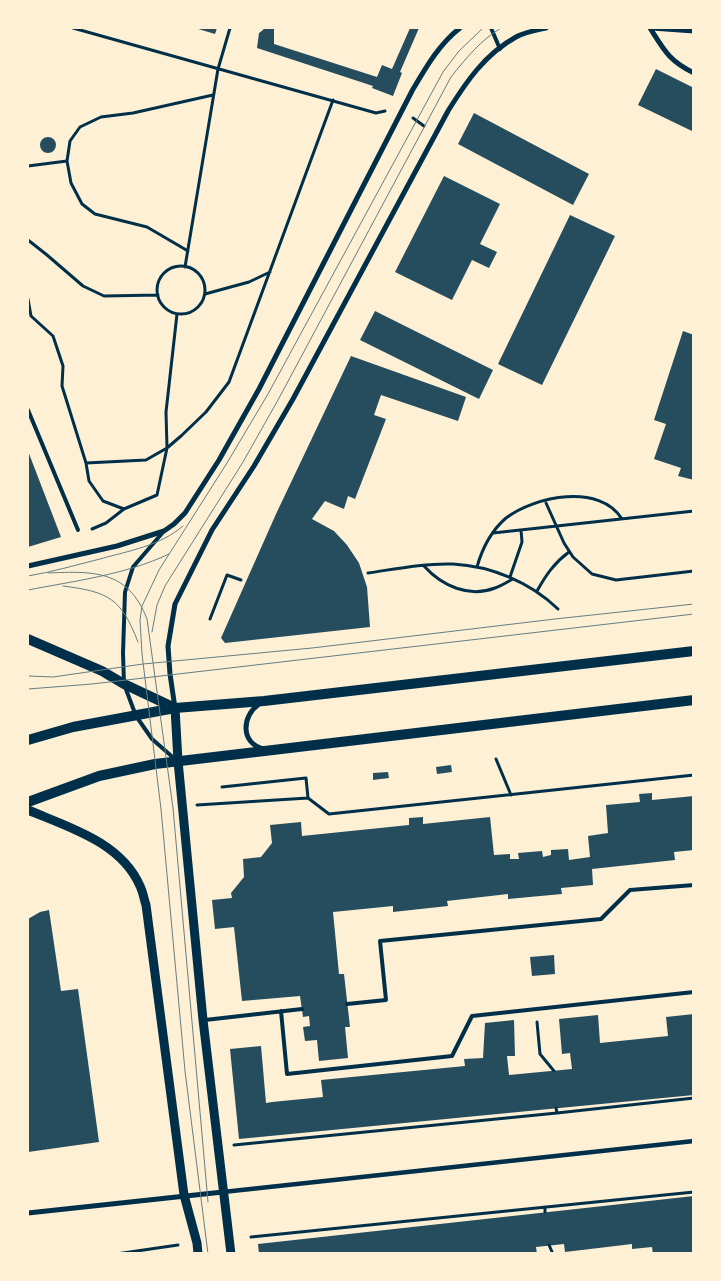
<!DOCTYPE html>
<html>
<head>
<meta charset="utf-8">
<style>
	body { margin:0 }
	#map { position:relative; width:721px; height:1281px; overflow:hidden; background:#fdf0d5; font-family:Helvetica,sans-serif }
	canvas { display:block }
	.frame { position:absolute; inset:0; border:29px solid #fdf0d5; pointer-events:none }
</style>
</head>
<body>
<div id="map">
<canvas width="721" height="1281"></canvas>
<div class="frame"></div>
</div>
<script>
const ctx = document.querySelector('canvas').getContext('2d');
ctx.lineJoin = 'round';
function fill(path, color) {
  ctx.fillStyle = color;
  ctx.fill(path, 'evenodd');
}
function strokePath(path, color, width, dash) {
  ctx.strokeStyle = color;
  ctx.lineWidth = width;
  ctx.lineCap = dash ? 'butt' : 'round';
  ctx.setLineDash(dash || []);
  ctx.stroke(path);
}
fill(new Path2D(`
	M195,28H217L215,34Z
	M264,28H274V44L377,77L382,65L392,69L410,28H419L400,72L402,73L393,96L372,88L373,86L257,48L259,33L263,30Z
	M656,69L694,88V132L638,105Z
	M474,113L589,174L573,205L458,144Z
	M40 145a8 8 0 1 1 16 0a8 8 0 1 1-16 0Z
	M444,176L500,204L480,244L497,252L489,268L472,260L452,300L395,272Z
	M570,215L615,236L542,385L498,364Z
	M375,311L493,370L479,399L360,340Z
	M683,331L694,335V480L678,476L681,468L654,459L666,424L654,420Z
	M351,356L466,397L458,421L381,395L374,415L386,419L355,499L348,496L344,509L325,501L312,519L334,531L347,545L359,563L367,587L370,627L225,643L221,638L276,514Z
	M28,451L61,537L28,547Z
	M451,765L452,772L437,774L436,767Z
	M388,772L389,778L373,780V773Z
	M652,793V800L694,796V850L674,852L675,860L592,869L593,885L561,888L562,894L508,899V894L447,901L448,906L393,912V906L333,912L339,974H344L350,1027H345L348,1058L319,1061L317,1040L305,1041L303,1027L310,1026L309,1016L303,1017L300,996L242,1001L234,927L215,929L212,900L232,898L231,893L244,877L243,859L261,857L272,843L270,825L301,822L302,836L409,825V818L423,817V824L490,817L494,855L510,854V859H519L518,853L542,851L543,857L551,855V850L568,849L569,860L590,857L588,836L608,833L606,805L640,802L639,794Z
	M49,910L61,991L78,989L99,1142L28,1152V919L40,912Z
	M554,955L555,974L532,976L530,957Z
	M694,1014V1095L239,1139L230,1049L261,1046L266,1103L272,1102L323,1097L321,1080L465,1066L464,1059L483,1058L485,1023L514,1020L515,1056H507L509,1075L572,1069L570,1053L562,1054L559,1019L598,1015L600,1043L668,1036L666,1017Z
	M694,1196V1252L653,1254L652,1247L632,1249V1244L565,1252L564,1244L536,1247L537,1254H259L258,1244Z`), '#264d5e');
strokePath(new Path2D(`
	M73,28L376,113L385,111
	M413,118L424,126
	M28,166L67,161
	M28,240L47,255L83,286L104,296L158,295
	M188,251L147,227L95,214L82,204L71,183L67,161L70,141L80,127L101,117L133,113L213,95
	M157 290a24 24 0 1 1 48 0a24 24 0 1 1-48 0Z
	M185,267L218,69L230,28
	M205,294L249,282L270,272
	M28,299L31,316L53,336L63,366L62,386L86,463L89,481L103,501L124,509L157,495L167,448L166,412L177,314
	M86,463L146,460L167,448L181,436L206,412L229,382L333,100
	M546,503L564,543L573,557L592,574L616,580L694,571
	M92,529L106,523L124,509
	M493,533L694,511
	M424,566C442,586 469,598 495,588C501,586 507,582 513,579
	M477,567C482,549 491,531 506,518C535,496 600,483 622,519
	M368,573C395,569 425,563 453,564C491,566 530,582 558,609
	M510,577L522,542L521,530
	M537,591C546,575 554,563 569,552
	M210,619L227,575L241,580
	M496,759L511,795
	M308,798L329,814L694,775
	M197,805L308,798L306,778L222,787
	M537,1022L540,1054L554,1071
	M556,1108L557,1113
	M234,1145L557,1113L694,1098
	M545,1207V1212
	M251,1237L694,1192
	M549,1245L553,1254
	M116,1254L178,1245`), '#003049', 3);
strokePath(new Path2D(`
	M491,28L500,49
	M28,410L78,530
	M164,531L133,567L125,592L123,653L124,684L136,716L152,739L176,760
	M347,1004L386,1000L380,941L601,919L630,890L694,885
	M281,1011L287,1074L452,1056L472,1016L694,992
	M205,1020L302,1009`), '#003049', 4);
strokePath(new Path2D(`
	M223,1192L694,1141`), '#003049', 4.5);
strokePath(new Path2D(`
	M650,28C664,50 669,61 694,73
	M652,28L694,31
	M28,566L117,546L164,531L174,524L185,513L219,460L259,389L412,91C425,69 439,44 460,28
	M259,704C242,716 240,742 263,749
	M175,708L170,674L168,646L175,604L212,530L254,466L293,399L448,111C466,82 485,54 516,37C525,32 536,30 546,28
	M28,1213L223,1192`), '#003049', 5);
strokePath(new Path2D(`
	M175,708L178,761L203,1020L231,1254
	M28,810C68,827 121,842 140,886C143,892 144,899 146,905L184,1195L197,1243L198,1254`), '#003049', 9);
strokePath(new Path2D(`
	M28,639L102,671L124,684L175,708
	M28,740L73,727L175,708L264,701L694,651
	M28,802L99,776L155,764L694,700`), '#003049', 10);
strokePath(new Path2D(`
	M48,573C94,571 128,570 147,619L173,808L208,1202
	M28,576C52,572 76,565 100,559C128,551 160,546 183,526
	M63,586C109,592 121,598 138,642
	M28,590C74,581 125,575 169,554
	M152,632L157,605L165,586L243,462L278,400L451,77C466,58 481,40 501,28
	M28,676L53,677L143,664L312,648L555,619L694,604
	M28,689L92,684L694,614
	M208,1254L185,1071L161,809L142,654L140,620L142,606L159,570L227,463L268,394L443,72L459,51L483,28`), '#657d81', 1);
</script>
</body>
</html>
